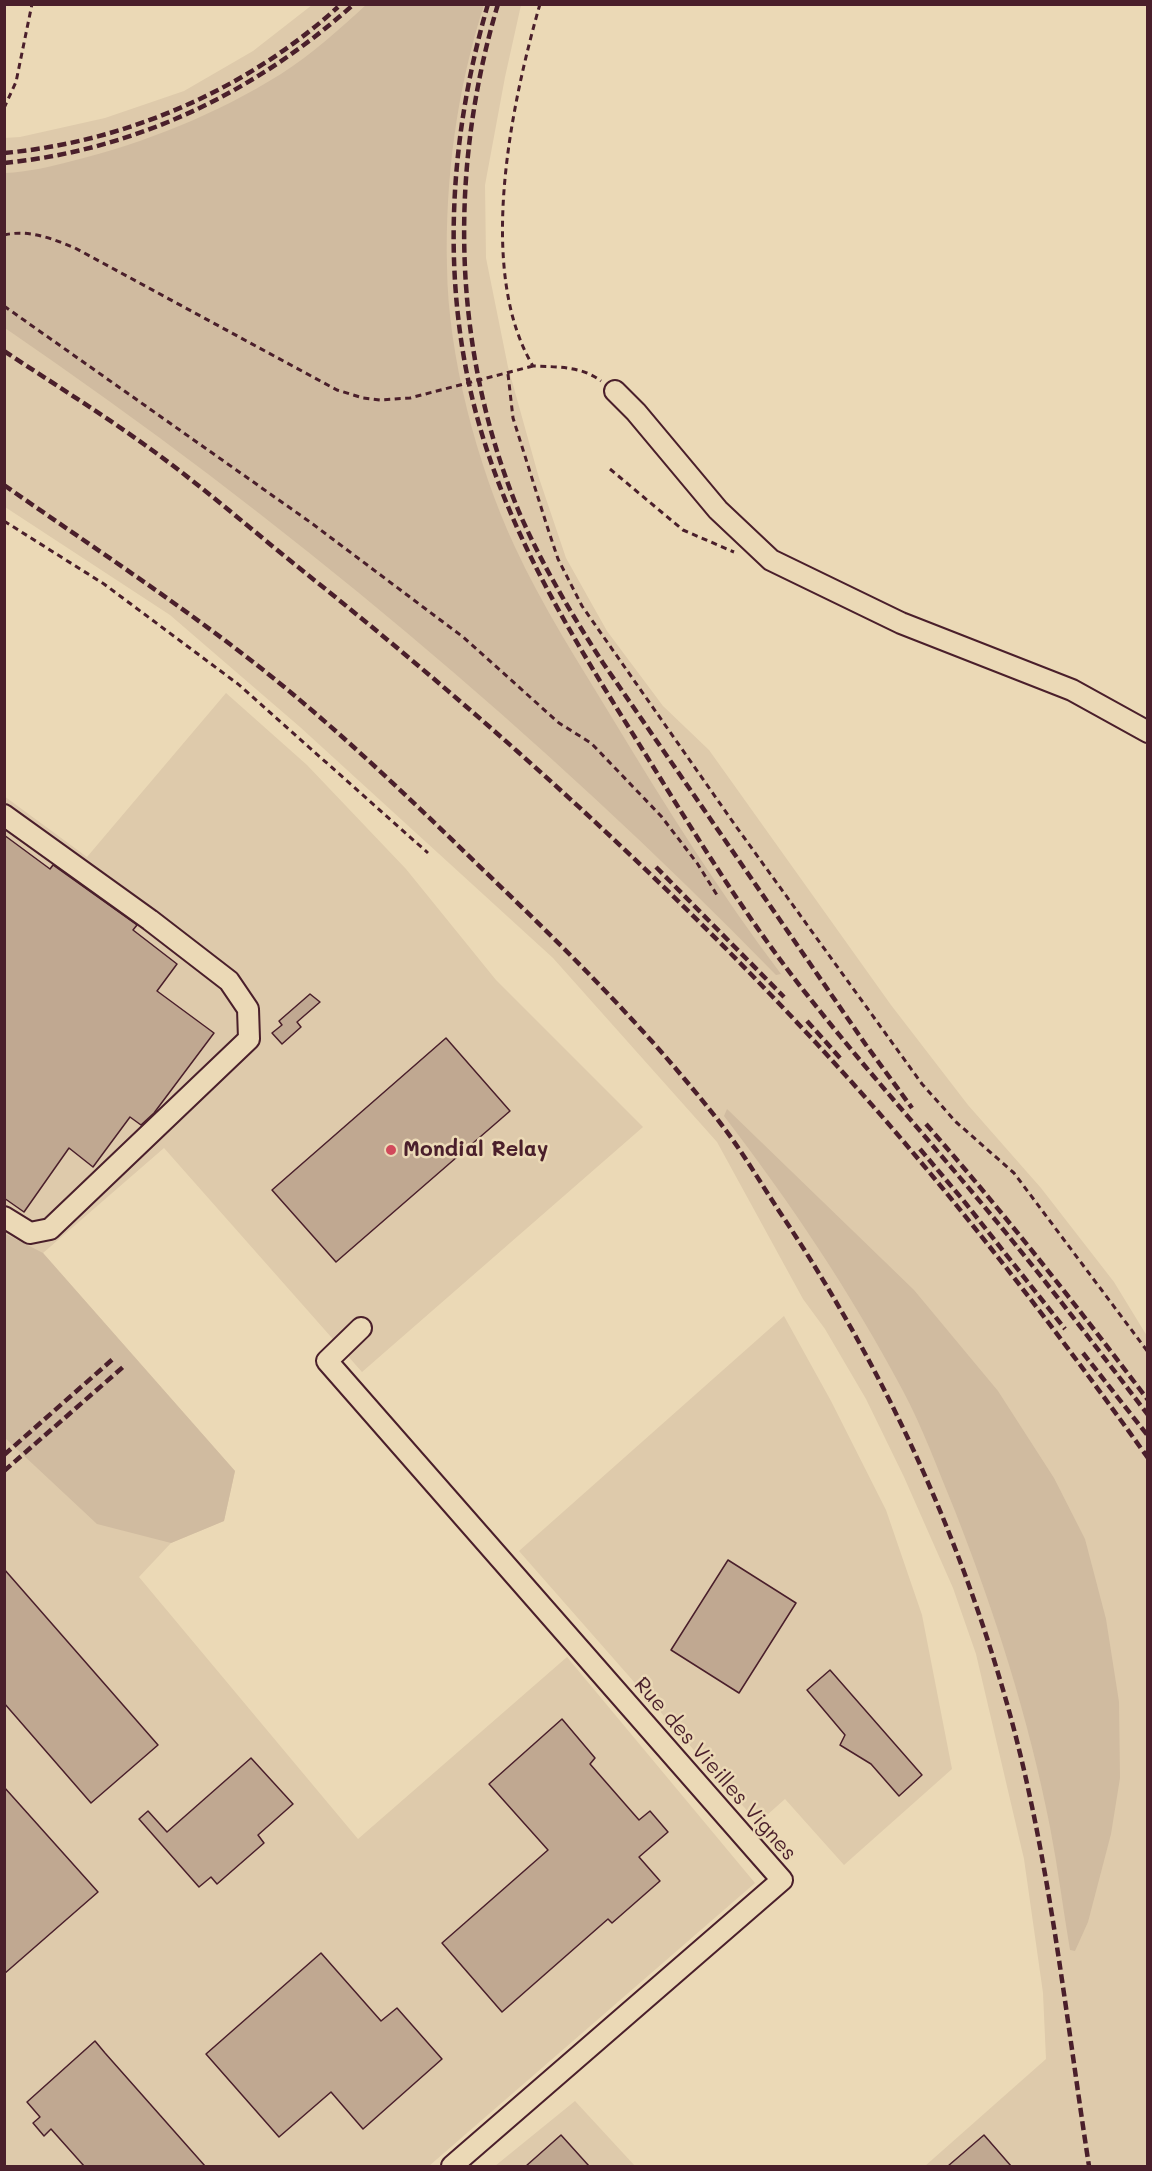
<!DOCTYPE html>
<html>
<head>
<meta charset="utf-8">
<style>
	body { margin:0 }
	#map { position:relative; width:1152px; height:2171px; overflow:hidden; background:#ebd9b6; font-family:Mali,sans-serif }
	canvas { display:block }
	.frame { position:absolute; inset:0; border:6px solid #4a1f2b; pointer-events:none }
</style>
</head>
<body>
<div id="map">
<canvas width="1152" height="2171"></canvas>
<div class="frame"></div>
</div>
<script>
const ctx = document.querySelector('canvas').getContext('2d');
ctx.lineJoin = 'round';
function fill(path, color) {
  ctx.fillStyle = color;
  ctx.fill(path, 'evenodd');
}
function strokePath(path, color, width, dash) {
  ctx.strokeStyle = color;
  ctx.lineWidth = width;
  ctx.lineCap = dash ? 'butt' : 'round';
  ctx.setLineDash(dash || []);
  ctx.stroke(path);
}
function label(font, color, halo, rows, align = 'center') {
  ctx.font = font + ' Mali,sans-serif';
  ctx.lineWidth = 5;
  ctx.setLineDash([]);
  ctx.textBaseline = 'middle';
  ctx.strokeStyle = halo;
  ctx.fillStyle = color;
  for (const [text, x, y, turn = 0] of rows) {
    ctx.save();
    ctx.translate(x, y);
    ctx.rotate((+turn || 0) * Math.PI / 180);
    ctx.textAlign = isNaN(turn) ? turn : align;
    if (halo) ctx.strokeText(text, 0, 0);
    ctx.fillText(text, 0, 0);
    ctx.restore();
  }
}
fill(new Path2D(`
	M312,5H521L505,77L485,185L486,258L508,367L539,478L566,558L607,631L663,706L709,750L891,1005L968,1105L1041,1188L1114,1282L1147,1336V2166H925L1046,2059L1043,1993L1024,1859L976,1654L953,1588L904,1477L866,1399L825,1329L803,1299L717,1142L553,958L300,727L170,615L5,507L4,138L20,137L105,118L184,91L253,51Z
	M226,693L307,765L406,869L496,980L643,1127L362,1372L164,1148L43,1253L235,1471L224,1521L171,1543L139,1577L358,1839L567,1657L755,1883L429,2166H5L4,796L87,857Z
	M784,1316L831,1401L886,1510L922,1615L952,1769L844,1865L785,1799L758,1823L519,1551Z
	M575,2101L635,2166H495Z`), '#decaab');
fill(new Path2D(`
	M366,5H484C457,89 445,178 447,267C448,356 477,464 514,545C542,606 579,663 614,721C666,807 720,893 781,974L776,975C541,734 283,518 5,328V173C28,172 49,167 72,161C145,143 217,114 281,74C312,54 340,29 366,5Z
	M727,1109L914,1290L998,1391L1054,1478L1085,1539L1106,1619L1119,1702L1120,1778L1111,1834L1088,1922L1075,1951L1070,1950C1063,1909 1058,1868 1050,1827C1029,1719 995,1613 955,1511C938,1470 923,1428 902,1389C851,1293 790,1202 724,1116Z
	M4,1233L43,1253L235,1471L224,1521L171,1543L97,1524L5,1438Z`), '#d0bba0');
const building = new Path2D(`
	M4,835L50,869L53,865L137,925L133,930L177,964L157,991L214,1033L154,1113L141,1125L130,1117L93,1167L69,1148L24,1212L4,1198Z
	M310,994L320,1002L297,1022L301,1027L282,1044L272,1033L282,1025L279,1021Z
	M446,1038L510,1111L336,1262L272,1190Z
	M728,1560L796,1603L739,1693L671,1650Z
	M4,1569L158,1745L91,1803L4,1703Z
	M830,1670L922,1775L899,1796L871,1764L840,1745L845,1735L807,1690Z
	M562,1719L595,1758L590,1764L639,1820L650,1811L668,1832L639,1857L660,1881L612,1923L608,1919L502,2012L442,1943L548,1850L489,1784Z
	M251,1758L293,1804L258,1835L264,1843L217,1884L211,1877L199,1887L139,1819L148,1811L167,1832Z
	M4,1787L98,1892L4,1974Z
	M321,1953L381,2021L397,2008L442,2059L363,2129L331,2092L279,2137L206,2054Z
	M95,2041L105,2053L205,2166H84L51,2129L44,2136L33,2123L40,2117L27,2102Z
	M561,2135L589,2166H526Z
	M984,2135L1011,2166H948Z`);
fill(building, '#c0a891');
strokePath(building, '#4a1f2b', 1.5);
const minor = new Path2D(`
	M615,391L636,412L718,510L771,560L901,623L1072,690L1148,732
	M4,815L150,920L229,981L248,1009L249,1039L50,1229L30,1233L4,1217
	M361,1328L327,1361L782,1880L452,2166`);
strokePath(minor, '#4a1f2b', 24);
strokePath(new Path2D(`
	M540,4C511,105 476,271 533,366C558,367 581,366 601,381
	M4,108L16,82L32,4
	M4,235C29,229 53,239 75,248L337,390L363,398L380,400L410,398L533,366
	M4,306L310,522L463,637L559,723L591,743L661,816L697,863L717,895
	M508,374L513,418L547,526L558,559L582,606L735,825L922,1084L956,1122L1014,1173L1148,1352
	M610,469L683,530L734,552
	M4,521L104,584L238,684L428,853`), '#4a1f2b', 3, [6, 4.5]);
strokePath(minor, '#ebd9b6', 20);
strokePath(new Path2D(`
	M488,4C452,128 442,258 469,384C497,513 562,621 631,731C687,821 742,913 808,996C870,1075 938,1150 1002,1228C1052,1289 1100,1352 1148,1415
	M498,4C448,171 452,350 519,512C542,565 572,615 603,663L866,1045L912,1108
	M4,153C126,142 248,89 338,7
	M4,163C136,150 256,92 354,4
	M4,351C51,382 99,412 145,445C201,485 254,532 308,575C515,741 712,921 886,1121C979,1229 1065,1342 1148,1458
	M4,485C81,539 160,591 235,648C322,714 400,789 477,864C563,946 648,1030 721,1124C742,1151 760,1182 779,1211C877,1357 951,1514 1001,1683C1048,1840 1064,2005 1089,2166
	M656,867L784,997
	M807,1021L841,1059
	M926,1124C1004,1213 1076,1305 1148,1400
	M920,1149L963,1200L1065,1329
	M1083,1353L1148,1436
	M4,1455L114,1358
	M4,1471L123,1367`), '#4a1f2b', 4.5, [9, 4.5]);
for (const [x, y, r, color] of [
	[391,1150,6,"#d1495b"]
]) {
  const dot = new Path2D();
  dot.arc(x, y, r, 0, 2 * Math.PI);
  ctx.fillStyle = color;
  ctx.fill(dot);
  strokePath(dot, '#ebd9b6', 2);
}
label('bold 21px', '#4a1f2b', '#ebd9b6', [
	["Mondial Relay",403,1150]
], 'left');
label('21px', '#4a1f2b', '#ebd9b6', [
	["Rue des Vieilles Vignes",715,1769,49]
]);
</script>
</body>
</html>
